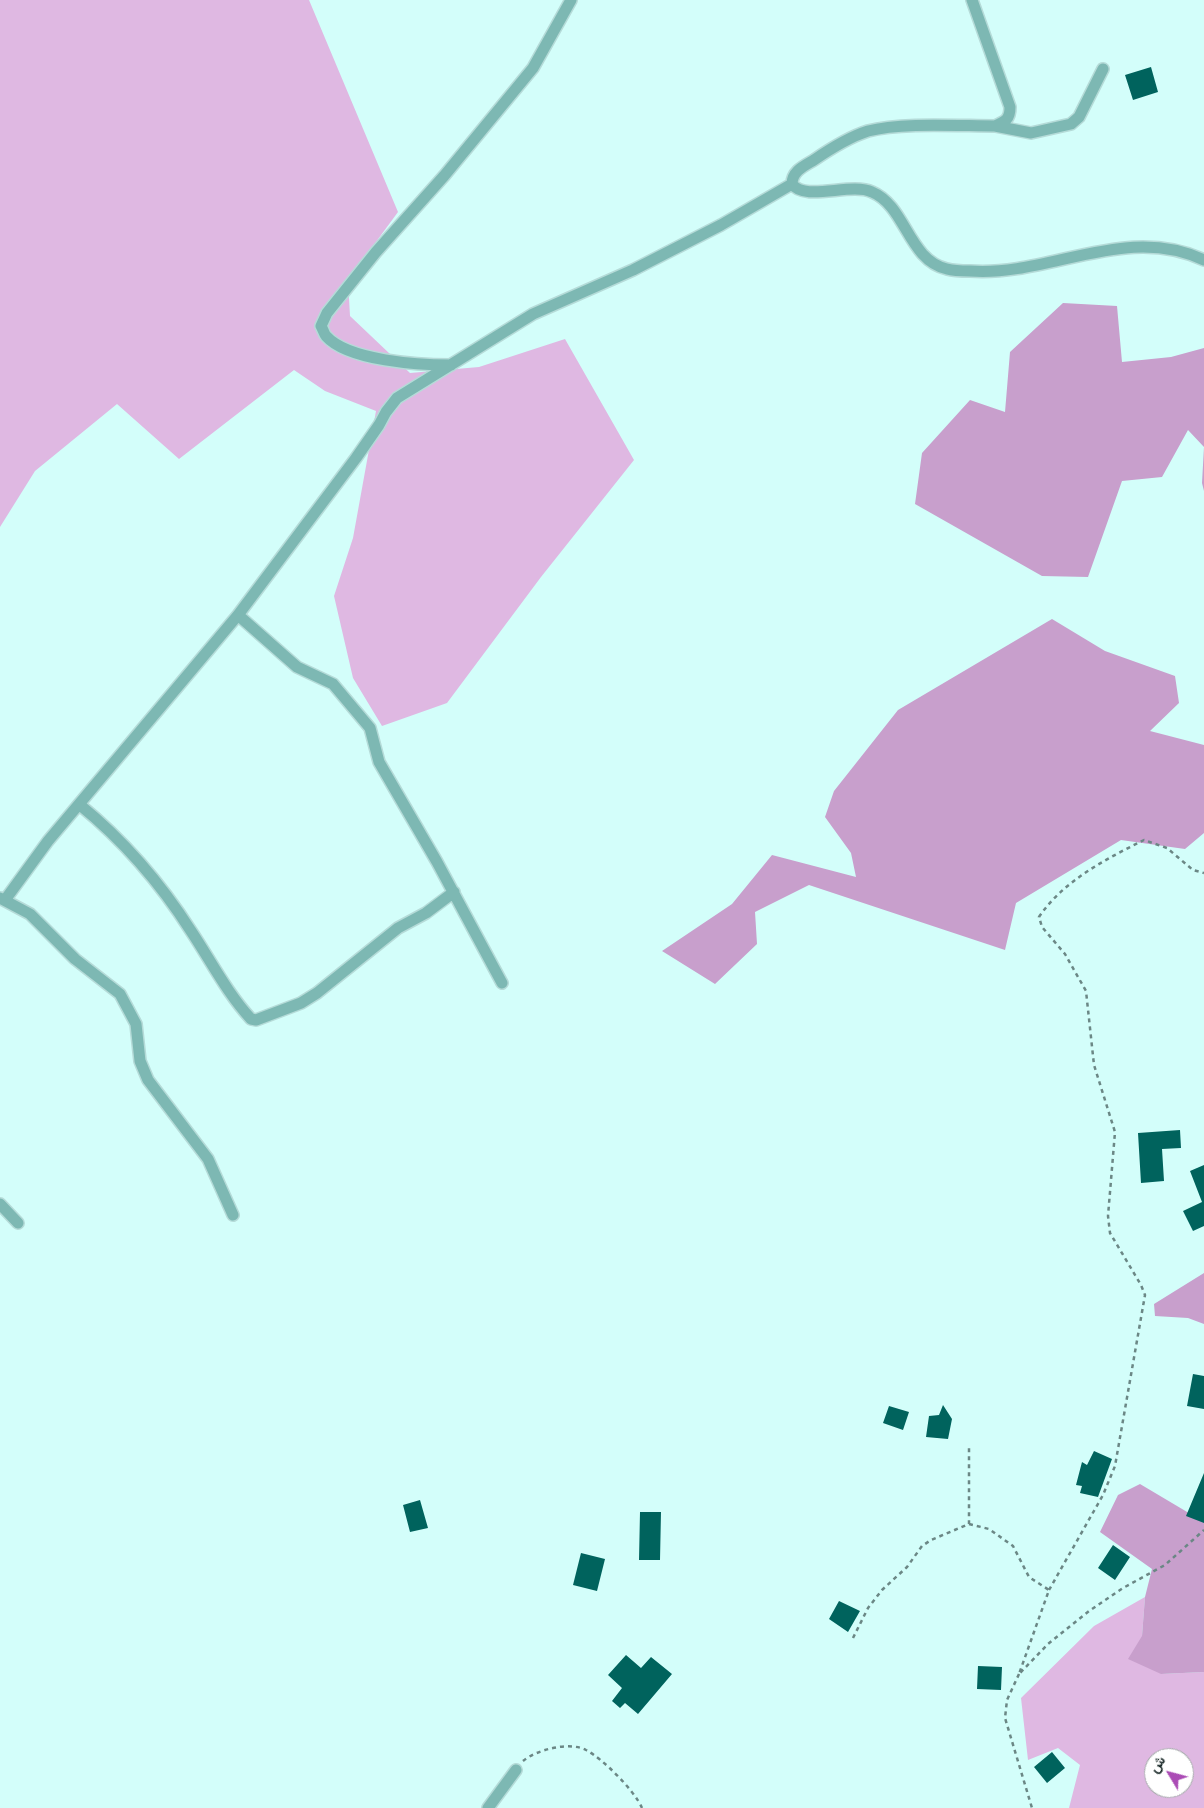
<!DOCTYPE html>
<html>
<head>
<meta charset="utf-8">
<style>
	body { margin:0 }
	#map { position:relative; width:1204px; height:1808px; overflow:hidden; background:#d3fefa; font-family:Signika,Vazirmatn,sans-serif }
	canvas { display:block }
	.north { position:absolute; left:1144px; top:1748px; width:50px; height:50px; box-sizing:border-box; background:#fff; border:1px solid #a2a8a8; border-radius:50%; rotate:307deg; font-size:14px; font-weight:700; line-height:20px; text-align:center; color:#162625 }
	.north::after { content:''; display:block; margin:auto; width:18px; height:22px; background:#ab4cb5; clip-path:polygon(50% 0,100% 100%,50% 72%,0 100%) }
</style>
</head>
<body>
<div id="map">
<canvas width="1204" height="1808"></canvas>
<div class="north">ش</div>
</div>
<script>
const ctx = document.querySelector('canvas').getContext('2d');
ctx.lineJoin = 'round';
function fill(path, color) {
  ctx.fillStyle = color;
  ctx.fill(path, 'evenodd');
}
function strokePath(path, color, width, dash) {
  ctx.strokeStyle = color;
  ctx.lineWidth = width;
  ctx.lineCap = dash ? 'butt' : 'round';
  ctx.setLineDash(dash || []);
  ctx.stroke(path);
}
fill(new Path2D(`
	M0,0H309L398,212L348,280L350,316L410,373L479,367L565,339L634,460L541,577L447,703L382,726L353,678L334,596L353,538L376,411L325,391L294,370L179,459L117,404L35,471L0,527Z
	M1145,1597L1142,1636L1161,1674L1204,1672V1808H1069L1080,1765L1058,1748L1028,1760L1021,1698L1094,1626ZM1154,1758H1184V1788H1154Z`), '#dfb8e2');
fill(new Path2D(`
	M1063,303L1117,306L1122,362L1171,357L1204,348V491L1202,483L1204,447L1188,430L1162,477L1122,481L1088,577L1042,576L915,504L922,453L970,400L1005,412L1010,352Z
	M1052,619L1105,651L1175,676L1179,703L1150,731L1204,745V833L1185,849L1121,840L1016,903L1005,950L809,885L755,912L757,944L715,984L662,951L732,904L772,855L856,877L851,853L825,817L834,791L898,710Z
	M1204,1273V1324L1188,1318L1155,1316L1154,1304Z
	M1140,1484L1204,1522V1672L1161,1674L1128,1659L1142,1636L1145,1597L1152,1569L1100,1532L1118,1495Z`), '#c89fcc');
fill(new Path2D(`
	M1151,67L1158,92L1133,100L1125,75Z
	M1180,1130L1181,1148L1162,1149L1164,1181L1141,1183L1138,1133Z
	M1204,1165V1226L1193,1231L1183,1211L1202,1202L1190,1171Z
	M1193,1374L1204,1376V1409L1187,1406Z
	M943,1405L952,1419L948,1439L926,1437L929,1416L939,1415Z
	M889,1406L909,1412L903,1430L883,1423Z
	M1094,1451L1112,1459L1098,1497L1080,1493L1082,1486L1076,1485L1082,1462L1087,1465Z
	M1204,1473V1523L1186,1516Z
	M420,1500L428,1528L410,1532L403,1505Z
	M640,1512H661L660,1560H639Z
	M1113,1545L1130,1557L1115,1580L1098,1568Z
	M581,1553L605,1559L597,1591L573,1585Z
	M839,1601L860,1611L848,1632L829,1619Z
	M626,1655L641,1668L651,1657L672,1674L638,1714L625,1703L620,1708L612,1701L622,1688L608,1675Z
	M978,1666L1002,1667L1001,1690L977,1689Z
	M1052,1752L1065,1768L1047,1783L1034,1767Z`), '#00635d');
const street = new Path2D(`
	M972,0L1010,107C1010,119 1006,121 995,126C960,126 901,122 868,131C849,137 830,149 814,160C804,166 792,171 792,184C805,202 851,182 872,192C906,206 908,260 947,269C954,271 962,271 970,271C1049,277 1126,223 1204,260
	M995,126L1031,133L1071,124L1079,117L1103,69
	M451,365C420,365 348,361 326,336C324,334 323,329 321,326L327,313L376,252L444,176L533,68L571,0
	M238,615L297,667L333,684L370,728L379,762L437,862L502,983
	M80,805C123,840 161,884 191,931C211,961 227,993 251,1019L256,1020L301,1003L317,993L398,928L426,913L454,892
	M0,898L30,914L75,959L120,994L136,1024L140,1061L148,1080L208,1159L233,1215
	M5,900L48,841L238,615L356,458L379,425L386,412L397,398L533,314L633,270L721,225L792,184
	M0,1204L18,1223
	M488,1808L516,1770`);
strokePath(street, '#b5dbd8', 14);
strokePath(new Path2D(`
	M969,1524L989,1529L1013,1546L1029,1577L1049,1590L1019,1674L1048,1644L1089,1611L1123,1588L1165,1565L1204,1530
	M1049,1590L1103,1495L1115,1466L1145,1295L1141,1285L1110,1233L1108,1216L1115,1132L1094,1065L1086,991L1065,954L1042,927L1039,917C1063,881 1106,859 1144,840L1167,848L1193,870L1204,873
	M853,1638L868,1608L882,1590L907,1567L922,1546L931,1540L969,1524V1445
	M1019,1674L1007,1700L1005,1718L1032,1808
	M523,1761C536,1750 569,1741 586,1750C602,1758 635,1791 642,1808`), '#6b8785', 2.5, [4, 4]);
strokePath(street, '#7db8b3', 11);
</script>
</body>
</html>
